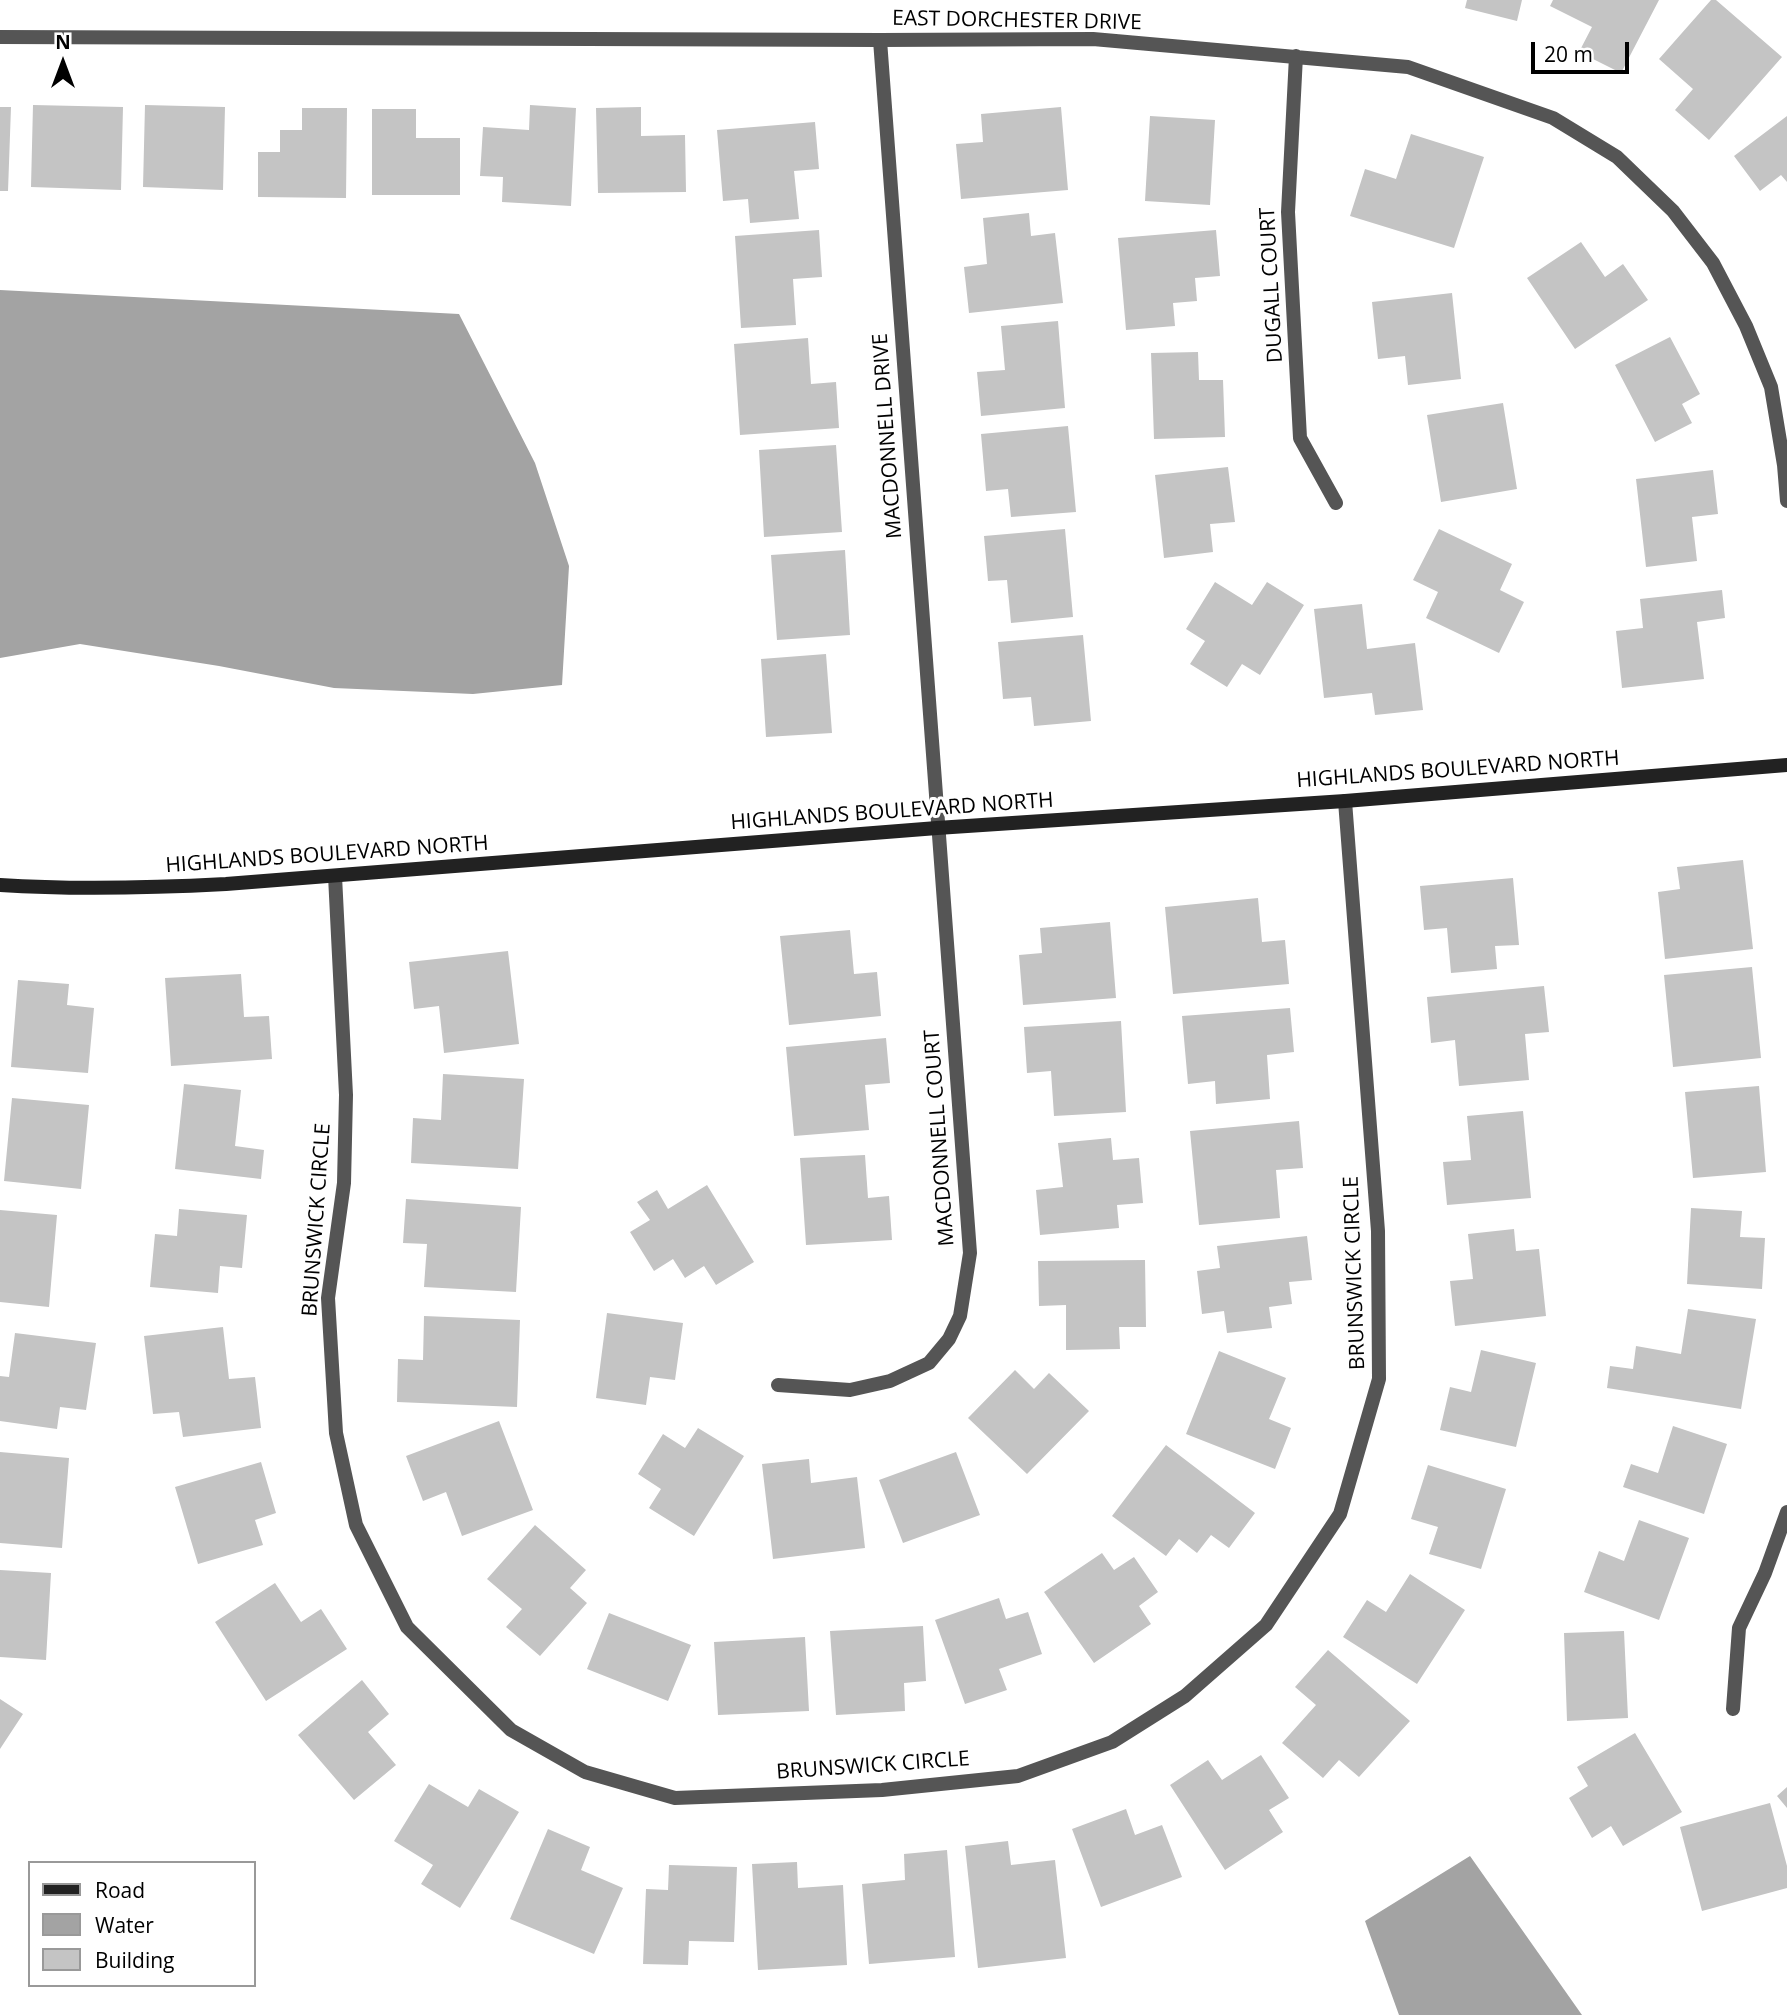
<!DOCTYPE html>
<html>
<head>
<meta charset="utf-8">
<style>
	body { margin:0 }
	#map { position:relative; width:1787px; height:2015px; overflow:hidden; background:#fff; font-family:"Open Sans",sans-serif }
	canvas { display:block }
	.legend { position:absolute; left:28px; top:1861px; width:228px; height:126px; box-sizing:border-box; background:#fff; border:2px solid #999; margin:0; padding:9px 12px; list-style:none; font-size:21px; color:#000 }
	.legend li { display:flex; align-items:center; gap:14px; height:35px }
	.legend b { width:35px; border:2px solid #999 }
	.north { position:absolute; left:28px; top:28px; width:70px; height:70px; -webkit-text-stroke:5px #fff; paint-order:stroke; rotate:0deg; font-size:19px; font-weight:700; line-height:28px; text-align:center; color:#000 }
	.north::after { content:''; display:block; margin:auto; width:24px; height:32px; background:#000; clip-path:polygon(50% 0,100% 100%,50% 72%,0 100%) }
	.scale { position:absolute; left:1531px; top:42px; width:98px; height:32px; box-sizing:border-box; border:4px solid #000; border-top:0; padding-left:9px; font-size:21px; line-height:24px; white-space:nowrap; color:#000; -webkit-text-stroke:5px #fff; paint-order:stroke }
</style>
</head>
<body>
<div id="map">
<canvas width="1787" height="2015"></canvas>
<ul class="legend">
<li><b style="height:9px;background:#222"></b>Road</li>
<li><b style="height:19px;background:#a3a3a3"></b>Water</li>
<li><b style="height:19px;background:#c4c4c4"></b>Building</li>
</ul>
<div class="north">N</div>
<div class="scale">20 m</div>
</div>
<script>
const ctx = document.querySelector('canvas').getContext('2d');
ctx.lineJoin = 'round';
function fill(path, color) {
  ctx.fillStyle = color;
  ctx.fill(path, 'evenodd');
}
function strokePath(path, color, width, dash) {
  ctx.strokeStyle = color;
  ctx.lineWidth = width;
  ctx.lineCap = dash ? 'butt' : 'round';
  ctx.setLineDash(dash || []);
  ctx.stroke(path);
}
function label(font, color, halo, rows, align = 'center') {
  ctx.font = font + ' "Open Sans",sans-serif';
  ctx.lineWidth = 6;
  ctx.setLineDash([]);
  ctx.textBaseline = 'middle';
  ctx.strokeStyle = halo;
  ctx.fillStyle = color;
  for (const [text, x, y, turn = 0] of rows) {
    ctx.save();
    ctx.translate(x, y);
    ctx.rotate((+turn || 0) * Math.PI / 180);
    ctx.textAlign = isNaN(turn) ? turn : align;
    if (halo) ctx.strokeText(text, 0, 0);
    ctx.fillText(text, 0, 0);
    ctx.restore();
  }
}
fill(new Path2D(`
	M0,290L459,314L535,463L569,566L562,685L473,694L334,688L219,666L80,644L0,658Z
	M1470,1856L1582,2015H1399L1365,1921Z`), '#a3a3a3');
fill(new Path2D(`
	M1467,0H1522L1517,21L1465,8Z
	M1553,0H1659L1621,73L1579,52L1592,27L1550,6Z
	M1711,0H1716L1782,57L1709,140L1675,110L1693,89L1659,59Z
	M33,105L123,107L121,190L31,187Z
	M145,105L225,107L223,190L143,187Z
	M530,105L576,108L571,206L502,202L503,177L480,176L483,127L529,130Z
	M0,107H11L8,191H0Z
	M641,107V136L685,135L686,192L598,193L596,108Z
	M1061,107L1068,190L961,199L956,144L983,142L981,114Z
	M302,108H347L346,198L258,197V152H280V130H302Z
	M372,109H416V138H460V195H372Z
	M1150,116L1215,120L1210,205L1145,201Z
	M1787,116V182L1781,175L1760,191L1734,156Z
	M815,122L819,169L794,171L799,219L750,223L748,199L723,201L717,130Z
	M1411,134L1484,157L1454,248L1350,216L1365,169L1396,179Z
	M1029,213L1031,236L1055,233L1063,303L969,313L964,267L987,264L983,218Z
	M819,230L822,277L793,279L796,325L741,328L735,236Z
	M1216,230L1220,276L1195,278L1197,301L1173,303L1175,326L1126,330L1118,238Z
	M1581,242L1605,277L1623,264L1648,300L1575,349L1527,278Z
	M1452,293L1461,379L1408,385L1405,356L1378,359L1372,302Z
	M1058,321L1065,408L981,416L977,372L1005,370L1001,326Z
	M1670,337L1700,394L1682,404L1692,423L1655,442L1615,365Z
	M808,338L811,384L836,382L839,428L740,435L734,344Z
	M1198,352L1199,380H1223L1225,437L1154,439L1151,353Z
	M1503,403L1517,489L1441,502L1427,415Z
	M1068,426L1076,512L1011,517L1008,489L986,491L981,434Z
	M836,445L842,532L764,537L759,450Z
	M1228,467L1235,522L1210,524L1213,552L1164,558L1155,475Z
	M1713,470L1718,514L1692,517L1697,561L1646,567L1636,479Z
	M1065,529L1073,617L1011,623L1007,580L988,581L984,536Z
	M1439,529L1512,564L1500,590L1524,602L1499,653L1426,618L1438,592L1413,580Z
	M845,550L850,635L777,640L771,555Z
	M1215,582L1252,605L1267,582L1304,605L1260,675L1242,664L1227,687L1190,664L1205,641L1186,629Z
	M1722,590L1725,618L1697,622L1704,679L1622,688L1616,631L1643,628L1640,599Z
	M1362,604L1367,649L1415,643L1423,710L1375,715L1372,693L1324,698L1314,609Z
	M1083,635L1091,721L1034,726L1031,697L1003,699L998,642Z
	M826,654L832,733L766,737L761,659Z
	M1743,860L1753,949L1665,959L1658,892L1680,889L1677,867Z
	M1513,878L1519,945L1495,946L1497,969L1451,973L1447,928L1424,930L1420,886Z
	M1258,898L1262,942L1285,940L1289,984L1173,994L1165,907Z
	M1110,922L1116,998L1023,1005L1019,955L1042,953L1040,928Z
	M850,930L854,974L877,972L881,1016L789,1025L780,936Z
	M508,951L519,1044L444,1053L439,1006L414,1009L409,962Z
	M1752,967L1761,1058L1673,1067L1664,975Z
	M241,974L244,1017L269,1016L272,1059L171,1066L165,978Z
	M18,980L69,984L67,1005L94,1008L88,1073L11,1067Z
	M1544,986L1549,1032L1525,1034L1529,1080L1459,1086L1455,1040L1431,1043L1427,997Z
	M1290,1008L1294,1052L1267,1055L1270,1099L1216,1104L1215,1081L1188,1084L1182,1016Z
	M1121,1021L1126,1112L1054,1116L1051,1071L1027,1073L1024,1027Z
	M886,1038L890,1083L865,1085L869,1130L794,1136L786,1047Z
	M443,1074L524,1079L518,1169L411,1163L413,1118L441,1120Z
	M184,1084L241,1090L235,1146L264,1150L261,1179L175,1169Z
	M1759,1086L1766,1172L1693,1178L1685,1092Z
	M12,1098L89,1105L81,1189L4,1181Z
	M1523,1111L1531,1198L1447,1205L1443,1162L1471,1160L1467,1116Z
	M1299,1121L1303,1168L1276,1170L1280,1218L1199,1225L1190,1131Z
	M1111,1138L1113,1160L1139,1158L1143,1203L1117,1205L1119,1228L1040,1235L1036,1190L1063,1187L1058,1143Z
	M865,1155L868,1198L889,1196L892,1240L806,1245L800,1158Z
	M707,1185L754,1262L716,1285L704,1266L685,1278L673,1259L654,1271L630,1232L650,1220L637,1202L657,1190L668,1209Z
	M406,1199L521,1207L516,1292L424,1287L427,1244L403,1243Z
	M1691,1208L1742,1211L1740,1237L1765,1238L1762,1289L1687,1284Z
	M179,1209L247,1215L242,1268L220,1266L218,1293L150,1287L155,1234L177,1236Z
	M0,1210L57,1215L49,1307L0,1302Z
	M1514,1229L1516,1251L1539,1249L1546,1316L1455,1326L1450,1281L1473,1279L1468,1234Z
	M1307,1236L1312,1280L1289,1282L1292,1304L1269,1307L1272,1328L1227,1333L1224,1311L1202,1314L1197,1271L1220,1268L1217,1246Z
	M1145,1260L1146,1327H1119L1120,1349L1066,1350V1305L1039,1306L1038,1261Z
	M1688,1309L1756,1319L1741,1409L1607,1388L1610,1366L1633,1369L1636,1346L1681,1354Z
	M607,1313L683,1323L675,1380L650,1377L646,1405L596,1398Z
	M424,1316L520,1320L517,1407L397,1402L398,1359L423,1360Z
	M223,1327L229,1379L255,1377L261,1428L183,1437L179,1412L153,1414L144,1336Z
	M15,1333L96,1343L86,1410L60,1407L57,1429L0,1421V1376L9,1377Z
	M1481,1350L1536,1363L1516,1447L1440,1430L1450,1387L1471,1392Z
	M1219,1351L1286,1378L1269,1419L1291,1428L1275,1469L1186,1434Z
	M1015,1370L1034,1389L1049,1373L1089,1411L1027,1474L968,1418Z
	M499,1421L533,1510L462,1536L446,1492L423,1501L406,1456Z
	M1673,1426L1727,1444L1704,1514L1623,1487L1631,1464L1658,1473Z
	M698,1428L744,1456L694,1536L649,1508L661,1489L638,1474L663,1434L685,1448Z
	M1166,1445L1255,1513L1229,1548L1211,1535L1197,1553L1179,1539L1166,1556L1112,1516Z
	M0,1452L69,1458L62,1548L0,1543Z
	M956,1452L980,1515L903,1543L879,1480Z
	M809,1459L811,1483L857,1477L865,1548L773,1559L762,1464Z
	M261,1462L276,1513L255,1520L263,1545L198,1564L175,1487Z
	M1428,1465L1506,1489L1481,1569L1429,1554L1438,1527L1411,1519Z
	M1639,1520L1689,1538L1659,1620L1584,1592L1599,1551L1624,1561Z
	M535,1525L586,1570L570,1588L587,1603L540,1656L506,1627L522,1609L487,1579Z
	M1102,1553L1114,1570L1134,1557L1158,1592L1139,1606L1151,1624L1094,1663L1044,1592Z
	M0,1570L51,1573L46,1660L0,1657Z
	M1410,1574L1465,1610L1417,1684L1343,1637L1367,1600L1386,1612Z
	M275,1583L301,1622L321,1609L347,1649L266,1701L215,1622Z
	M999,1598L1006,1619L1028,1612L1042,1654L999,1669L1007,1690L965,1704L935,1620Z
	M609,1613L691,1645L668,1701L587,1669Z
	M923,1626L926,1681L904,1683L905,1711L836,1715L830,1631Z
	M1624,1631L1628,1718L1567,1721L1564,1633Z
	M805,1637L809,1711L718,1715L714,1642Z
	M1328,1650L1410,1721L1359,1777L1339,1760L1323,1778L1282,1743L1316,1705L1295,1687Z
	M362,1680L389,1714L368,1732L396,1765L354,1800L298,1735Z
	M0,1699L23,1714L0,1749Z
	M1635,1733L1682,1812L1623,1846L1611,1826L1592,1838L1569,1798L1588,1786L1577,1767Z
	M1261,1755L1289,1798L1269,1810L1283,1832L1225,1870L1170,1785L1208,1760L1222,1780Z
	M429,1784L468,1807L479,1789L519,1812L460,1908L421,1884L433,1865L394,1841Z
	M1787,1787V1808L1777,1796Z
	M1770,1803L1787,1866V1888L1702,1911L1680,1827Z
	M1126,1809L1135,1835L1162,1825L1182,1877L1101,1907L1072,1829Z
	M548,1829L590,1847L581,1870L623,1888L594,1954L510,1919Z
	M1008,1841L1011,1865L1055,1860L1066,1958L978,1968L965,1846Z
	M947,1850L955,1957L869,1964L862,1884L905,1880L904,1854Z
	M797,1862L798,1888L843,1885L847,1965L758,1970L752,1864Z
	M669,1865L737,1867L734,1942L689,1941L688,1965L643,1964L646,1889L668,1890Z`), '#c4c4c4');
strokePath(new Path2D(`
	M0,37L880,40L1093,39L1408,67L1553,118L1617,157L1673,211L1713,263L1746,326L1771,387L1784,465L1787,501
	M1296,56L1288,212L1300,438L1336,503
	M335,876L346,1095L344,1183L328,1298L336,1433L356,1525L407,1627L511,1730L585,1772L675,1798L882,1790L1018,1776L1112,1742L1185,1696L1266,1625L1340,1514L1379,1379L1378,1231L1345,801
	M778,1385L850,1390L890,1381L929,1363L949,1339L960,1316L970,1253L880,40
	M1733,1709L1739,1628L1765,1573L1787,1512`), '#555', 14);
strokePath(new Path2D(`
	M0,885C76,890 151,888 226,884L937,828L1345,801L1787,765`), '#222', 14);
label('21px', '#000', '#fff', [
	["EAST DORCHESTER DRIVE",1017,21,1],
	["DUGALL COURT",1272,285,-93],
	["MACDONNELL DRIVE",888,436,-94],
	["HIGHLANDS BOULEVARD NORTH",1458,770,-4],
	["HIGHLANDS BOULEVARD NORTH",892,812,-4],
	["HIGHLANDS BOULEVARD NORTH",327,855,-4],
	["MACDONNELL COURT",940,1138,-94],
	["BRUNSWICK CIRCLE",317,1220,-86],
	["BRUNSWICK CIRCLE",1355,1273,-92],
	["BRUNSWICK CIRCLE",873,1766,-4]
]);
</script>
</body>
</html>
